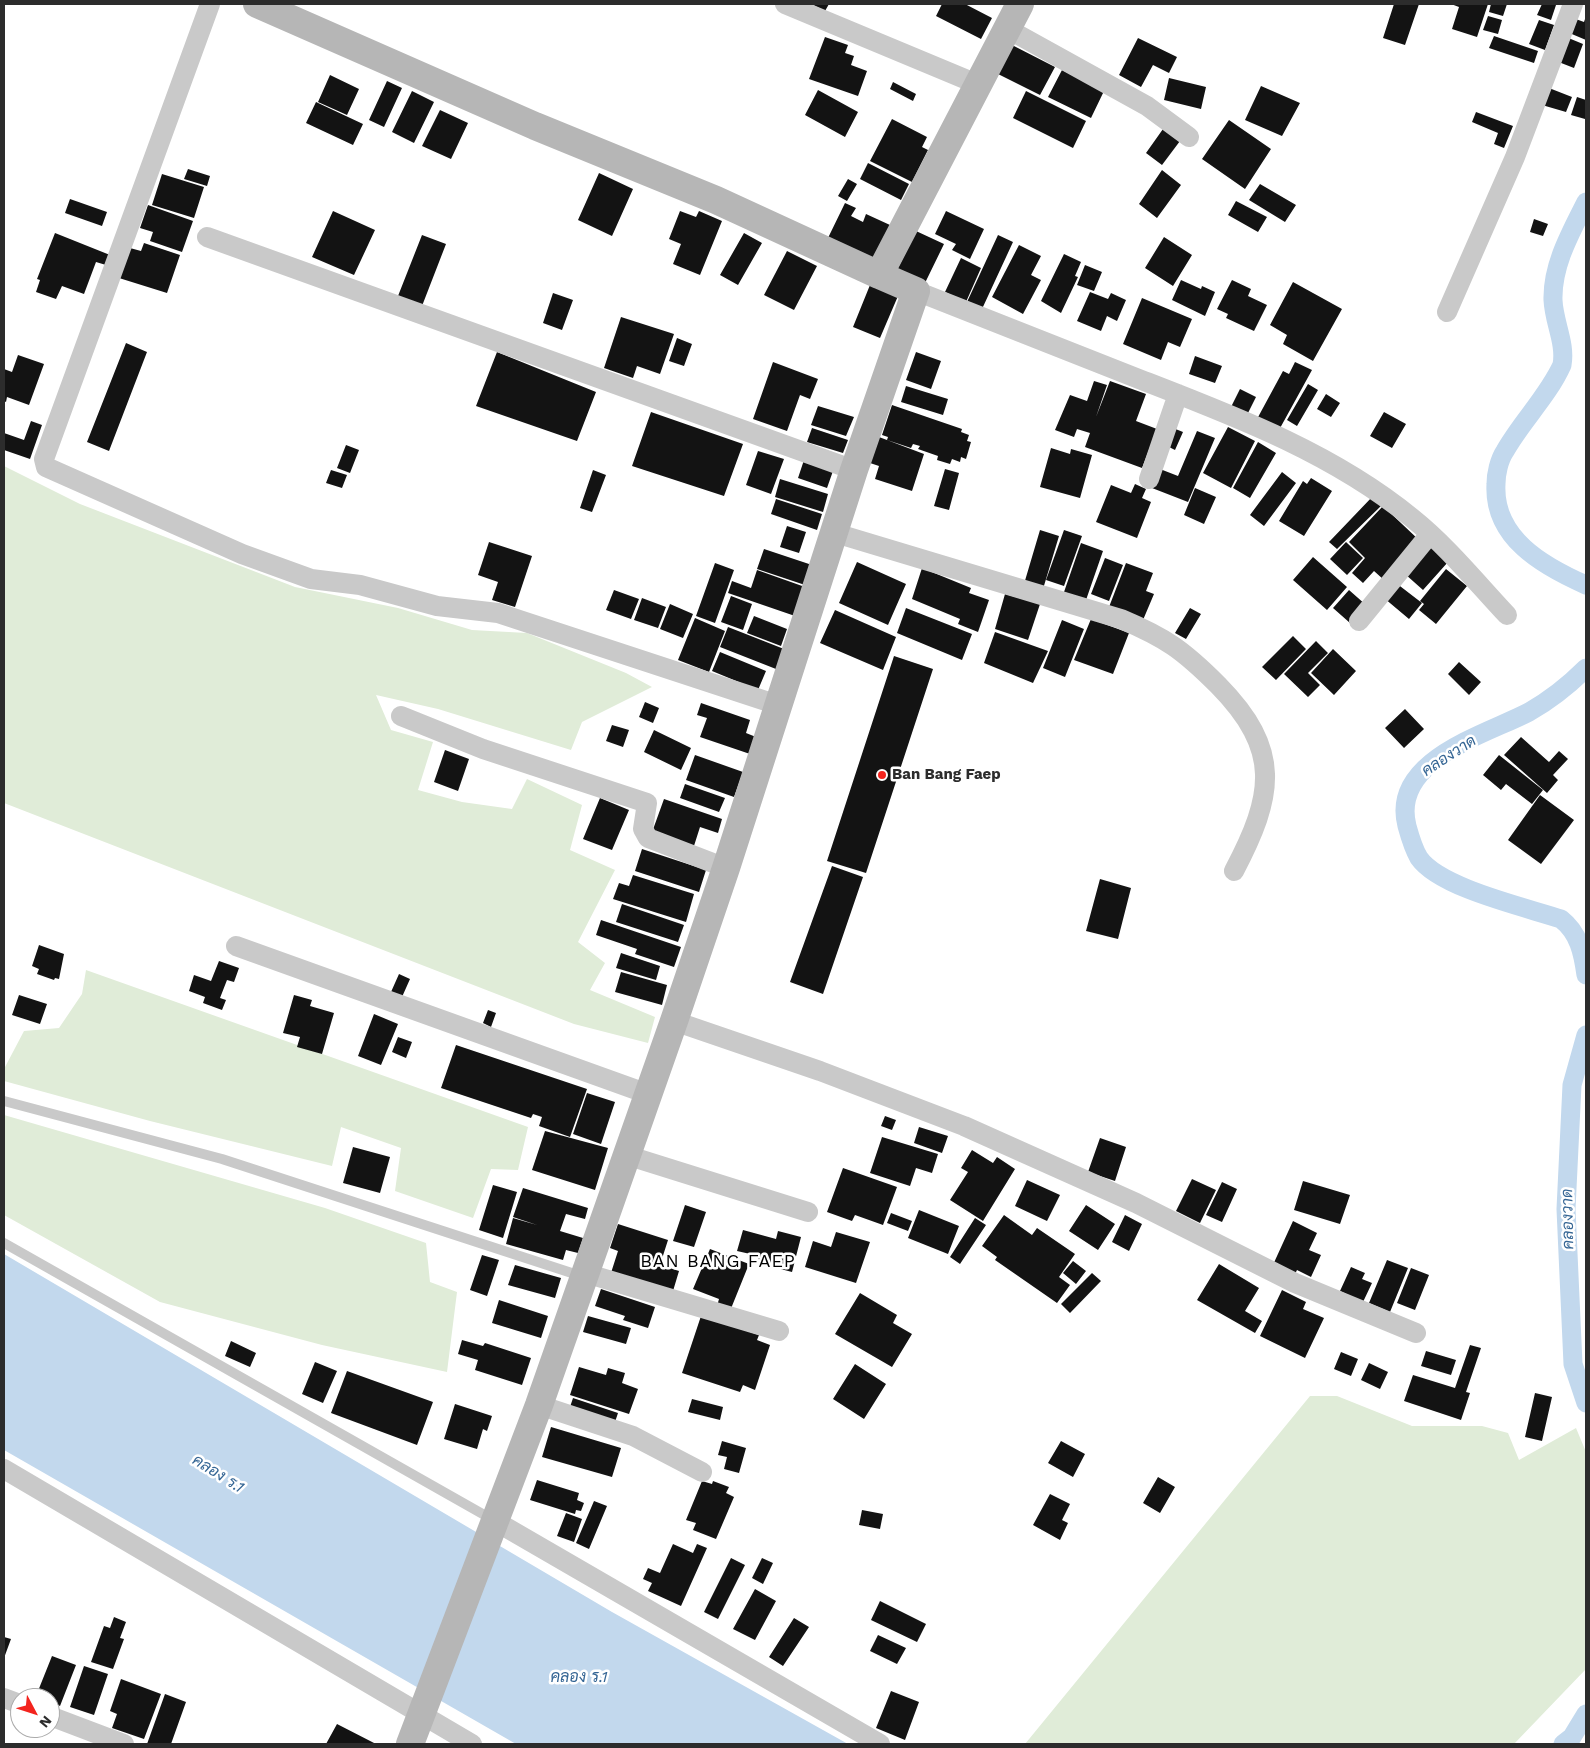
<!DOCTYPE html>
<html>
<head>
<meta charset="utf-8">
<style>
	body { margin:0 }
	#map { position:relative; width:1590px; height:1748px; overflow:hidden; background:#fff; font-family:"Work Sans",sans-serif }
	canvas { display:block }
	.frame { position:absolute; inset:0; border:5px solid #2c2c2c; pointer-events:none }
	.north { position:absolute; left:10px; top:1688px; width:50px; height:50px; box-sizing:border-box; background:#fff; border:1px solid #ababab; border-radius:50%; rotate:130deg; font-size:14px; font-weight:700; line-height:20px; text-align:center; color:#2c2c2c }
	.north::after { content:''; display:block; margin:auto; width:18px; height:22px; background:#f3241e; clip-path:polygon(50% 0,100% 100%,50% 72%,0 100%) }
</style>
</head>
<body>
<div id="map">
<canvas width="1590" height="1748"></canvas>
<div class="frame"></div>
<div class="north">N</div>
</div>
<script>
const ctx = document.querySelector('canvas').getContext('2d');
ctx.lineJoin = 'round';
function fill(path, color) {
  ctx.fillStyle = color;
  ctx.fill(path, 'evenodd');
}
function strokePath(path, color, width, dash) {
  ctx.strokeStyle = color;
  ctx.lineWidth = width;
  ctx.lineCap = dash ? 'butt' : 'round';
  ctx.setLineDash(dash || []);
  ctx.stroke(path);
}
function label(font, color, halo, rows, align = 'center') {
  ctx.font = font + ' "Work Sans",Sarabun,sans-serif';
  ctx.lineWidth = 5;
  ctx.setLineDash([]);
  ctx.textBaseline = 'middle';
  ctx.strokeStyle = halo;
  ctx.fillStyle = color;
  for (const [text, x, y, turn = 0] of rows) {
    ctx.save();
    ctx.translate(x, y);
    ctx.rotate((+turn || 0) * Math.PI / 180);
    ctx.textAlign = isNaN(turn) ? turn : align;
    if (halo) ctx.strokeText(text, 0, 0);
    ctx.fillText(text, 0, 0);
    ctx.restore();
  }
}
fill(new Path2D(`
	M4,466L80,504L295,587L398,608L472,630L527,633L626,673L652,687L582,722L571,750L438,709L376,695L391,730L433,742L418,790L462,802L512,809L527,779L582,805L570,850L615,870L578,942L605,963L590,990L655,1017L648,1043L574,1024L4,803Z
	M86,970L528,1127L518,1170L491,1169L473,1218L395,1191L401,1148L341,1127L332,1166L150,1121L4,1081V1069L24,1031L59,1028L82,994Z
	M4,1115L325,1208L426,1243L430,1282L457,1292L447,1372L322,1345L160,1302L4,1215Z
	M1310,1396H1337L1412,1426H1482L1508,1433L1519,1460L1576,1428L1586,1452V1669L1514,1744H1025Z`), '#e0ecd8');
fill(new Path2D(`
	M4,1254L612,1612L848,1744H516L4,1450Z`), '#c2d8ed');
strokePath(new Path2D(`
	M1586,202C1571,232 1552,265 1553,300C1554,323 1566,343 1562,365C1548,396 1522,421 1505,451C1499,460 1496,474 1496,484C1493,538 1543,566 1586,585
	M1586,668C1569,685 1550,700 1529,712C1485,735 1390,760 1407,826C1410,837 1413,848 1419,858C1440,888 1525,907 1561,919C1579,933 1583,953 1586,975
	M1586,1035L1572,1085L1566,1209L1573,1364L1586,1403
	M1563,1744L1572,1737L1586,1714`), '#c2d8ed', 19);
fill(new Path2D(`
	M811,4H829L825,11Z
	M942,4H965L992,18L981,39L936,16Z
	M1394,4H1419L1405,45L1383,38Z
	M1451,4H1488L1477,37L1452,29L1459,7Z
	M1491,4H1507L1503,16L1489,12Z
	M1542,4L1556,5L1551,20L1537,15Z
	M1488,16L1502,20L1498,34L1483,30Z
	M1586,16V40L1567,32L1573,18L1584,22Z
	M1539,20L1554,25L1545,50L1529,44Z
	M1494,36L1538,51L1534,63L1489,48Z
	M825,37L848,45L845,53L854,56L851,65L867,71L858,96L809,79Z
	M1566,37L1583,44L1574,68L1556,61Z
	M1138,38L1177,57L1169,73L1153,65L1141,87L1119,75Z
	M1012,45L1055,67L1040,95L998,74Z
	M1062,70L1104,91L1091,118L1048,97Z
	M330,75L359,89L347,115L318,102Z
	M1169,78L1206,87L1201,109L1164,100Z
	M387,81L402,88L384,127L369,120Z
	M893,82L916,94L913,101L890,89Z
	M1261,86L1300,103L1282,136L1245,120Z
	M1549,88L1572,97L1566,112L1542,105Z
	M818,90L858,112L845,137L805,115Z
	M412,91L434,102L414,143L392,132Z
	M1026,91L1086,121L1073,148L1013,118Z
	M1577,97L1586,100L1585,119L1571,115Z
	M316,102L363,124L353,145L306,123Z
	M440,110L468,123L451,159L422,146Z
	M1476,112L1513,126L1504,148L1494,144L1498,133L1472,122Z
	M892,119L927,137L922,147L928,150L912,182L870,161Z
	M1229,120L1271,149L1245,189L1202,159Z
	M1163,129L1180,141L1162,165L1146,153Z
	M868,163L909,184L901,200L860,179Z
	M188,169L210,176L207,186L184,179Z
	M1162,170L1181,185L1157,218L1139,204Z
	M599,173L633,189L612,236L578,220Z
	M162,174L204,187L194,218L152,205Z
	M848,179L857,184L847,201L838,196Z
	M1260,184L1296,205L1285,222L1249,200Z
	M70,199L107,212L102,226L65,213Z
	M1236,201L1267,217L1258,232L1228,215Z
	M845,203L856,208L851,216L863,222L866,214L890,225L872,262L827,240Z
	M148,205L193,221L182,252L150,241L153,232L140,228Z
	M333,211L375,230L354,275L312,257Z
	M680,211L696,217L699,211L722,221L700,275L673,264L681,244L669,239Z
	M946,211L984,229L970,259L952,250L956,244L935,234Z
	M1534,219L1548,224L1543,236L1530,232Z
	M916,231L944,244L925,283L897,270Z
	M55,233L110,255L106,265L96,262L84,294L62,286L56,299L36,292L40,280L37,279Z
	M744,233L762,243L738,285L720,275Z
	M422,235L446,244L422,306L398,296Z
	M998,235L1013,242L982,309L967,302Z
	M1164,237L1192,255L1173,286L1145,268Z
	M144,243L180,255L167,293L119,278L130,248L141,251Z
	M1019,245L1041,256L1031,275L1041,280L1023,314L992,297Z
	M787,251L817,266L794,310L764,295Z
	M1064,254L1081,262L1075,276L1078,277L1061,313L1041,301Z
	M961,258L981,268L966,302L945,292Z
	M1085,265L1102,272L1094,291L1077,285Z
	M1181,280L1201,289L1202,286L1215,292L1205,316L1172,300Z
	M1232,280L1251,289L1248,296L1267,305L1254,331L1226,318L1228,314L1217,309Z
	M1293,282L1342,309L1313,361L1283,344L1287,335L1270,325Z
	M870,285L898,296L880,338L853,327Z
	M1090,292L1108,299L1111,293L1126,300L1117,321L1107,316L1101,331L1077,321Z
	M553,293L573,300L562,330L543,323Z
	M1142,298L1192,319L1180,347L1168,342L1161,360L1123,344Z
	M621,317L674,334L660,374L637,366L633,378L604,368Z
	M677,338L692,344L684,366L669,361Z
	M126,343L147,352L109,451L87,442Z
	M497,352L596,392L577,441L476,406Z
	M916,352L941,361L931,389L906,380Z
	M18,355L44,364L29,405L7,397L6,402L4,401V369L12,372Z
	M1195,356L1222,366L1215,383L1189,374Z
	M773,362L818,379L810,399L800,395L787,431L753,419Z
	M1295,362L1312,370L1279,430L1257,419L1283,371L1289,374Z
	M1094,381L1107,385L1096,417L1110,381L1146,394L1136,421L1157,429L1142,468L1085,447L1090,433L1077,429L1074,437L1055,430L1070,395L1087,401Z
	M1308,384L1318,390L1297,426L1287,420Z
	M906,386L948,399L943,415L901,402Z
	M1240,389L1256,397L1247,415L1231,407Z
	M1326,394L1340,403L1331,417L1317,409Z
	M892,405L962,429L961,432L969,435L967,441L971,442L966,459L961,457L960,462L952,459L950,464L937,460L938,456L918,449L920,446L913,444L911,448L887,440L888,437L882,435Z
	M818,406L854,417L846,436L811,425Z
	M651,412L743,444L724,496L632,466Z
	M1384,412L1406,424L1392,448L1370,436Z
	M31,421L42,425L30,459L4,450V433L24,440Z
	M1228,427L1255,441L1231,488L1203,473Z
	M812,428L848,440L843,453L807,442Z
	M1173,428L1183,432L1175,450L1165,445Z
	M1197,431L1215,438L1188,502L1152,488L1160,469L1178,476Z
	M879,437L924,454L912,491L875,479L879,466L870,463Z
	M1258,442L1276,453L1250,498L1233,488Z
	M346,445L359,450L350,473L337,468Z
	M1051,448L1070,454L1071,449L1092,455L1080,498L1040,487Z
	M758,451L784,459L771,494L746,485Z
	M804,460L833,471L827,488L798,478Z
	M945,469L959,473L949,510L934,506Z
	M331,470L347,475L342,488L326,483Z
	M593,470L606,475L592,512L580,508Z
	M1282,472L1296,483L1264,526L1250,515Z
	M1311,478L1332,491L1304,536L1279,521L1303,481L1307,484Z
	M780,479L828,494L823,512L775,497Z
	M1135,484L1146,489L1142,498L1151,502L1137,538L1096,522L1111,485L1131,493Z
	M1195,488L1216,497L1204,524L1184,515Z
	M1373,496L1382,505L1337,549L1329,542Z
	M776,499L822,514L817,530L771,514Z
	M1383,506L1420,541L1384,580L1374,571L1363,583L1352,573L1365,558L1349,542Z
	M787,526L806,532L799,553L780,547Z
	M1040,530L1059,536L1043,589L1024,584Z
	M1064,530L1082,536L1064,586L1046,580Z
	M489,542L532,556L515,607L492,600L498,582L478,575Z
	M1346,542L1363,558L1347,575L1330,559Z
	M1081,543L1103,551L1086,600L1064,592Z
	M1429,546L1448,562L1423,590L1405,574Z
	M764,549L812,565L805,585L757,569Z
	M1313,557L1347,587L1327,610L1293,580Z
	M1105,558L1123,565L1109,601L1091,594Z
	M857,562L906,584L888,625L839,603Z
	M715,563L734,570L715,623L696,616Z
	M1126,563L1153,573L1146,591L1154,594L1143,620L1109,607Z
	M922,568L971,588L969,593L989,600L978,632L958,624L960,619L912,599Z
	M1446,569L1467,586L1436,624L1419,610L1424,604L1420,601Z
	M757,570L805,587L795,616L728,593L732,581L751,588Z
	M1396,583L1422,603L1409,619L1384,598Z
	M614,590L639,599L631,619L606,610Z
	M1349,590L1366,605L1350,623L1333,608Z
	M1005,594L1040,604L1028,640L995,629Z
	M731,596L752,604L743,630L721,622Z
	M642,598L666,607L658,628L634,620Z
	M670,604L693,614L683,638L660,629Z
	M906,608L972,634L962,660L897,633Z
	M1190,608L1201,614L1186,639L1175,633Z
	M835,610L896,637L883,670L820,643Z
	M754,616L787,629L781,646L747,633Z
	M695,618L725,631L709,672L678,660Z
	M1091,619L1129,633L1113,674L1074,660Z
	M1062,620L1084,629L1065,677L1043,668Z
	M728,627L784,649L776,669L720,647Z
	M995,632L1048,651L1033,683L984,663Z
	M1293,636L1306,649L1276,680L1262,667Z
	M1316,641L1328,653L1308,673L1320,685L1308,697L1284,674Z
	M1333,649L1356,671L1334,695L1311,673Z
	M720,652L766,671L758,690L712,671Z
	M894,656L933,669L866,873L827,861Z
	M1459,662L1481,682L1469,695L1448,674Z
	M645,702L659,708L653,723L639,717Z
	M701,703L750,720L746,733L756,737L750,754L700,737L707,718L697,715Z
	M1405,709L1424,729L1404,748L1385,728Z
	M612,725L629,730L623,747L606,741Z
	M654,730L691,748L681,770L644,752Z
	M1521,737L1549,762L1559,751L1568,759L1553,775L1558,780L1547,793L1504,755Z
	M445,750L469,759L458,791L434,782Z
	M695,755L743,772L734,797L686,780Z
	M1499,755L1543,790L1532,804L1506,784L1501,790L1483,775Z
	M685,784L725,798L719,812L680,798Z
	M1540,795L1574,820L1541,864L1508,840Z
	M600,798L629,810L612,850L583,839Z
	M664,799L722,819L718,833L700,827L693,849L651,835Z
	M642,849L706,870L699,892L635,871Z
	M832,866L863,877L823,994L790,982Z
	M633,875L694,894L686,922L613,899L619,883L629,886Z
	M1100,879L1131,888L1118,939L1086,931Z
	M622,904L684,925L678,942L616,922Z
	M601,920L681,947L674,967L635,954L637,949L596,935Z
	M39,945L64,954L59,979L55,978L54,980L37,974L39,969L32,966Z
	M621,953L660,966L656,980L616,968Z
	M219,961L239,968L234,982L227,980L220,998L226,1000L222,1010L203,1003L205,997L189,991L194,975L211,981Z
	M621,972L667,985L662,1005L615,992Z
	M399,974L410,979L402,997L391,992Z
	M19,995L47,1004L40,1024L12,1015Z
	M294,995L312,1000L310,1006L334,1013L322,1054L297,1047L300,1037L283,1033Z
	M488,1010L496,1013L491,1027L483,1023Z
	M374,1014L398,1024L381,1065L358,1056Z
	M398,1037L412,1042L406,1058L392,1052Z
	M456,1045L587,1089L570,1137L539,1126L542,1117L533,1114L531,1118L441,1088Z
	M587,1093L615,1102L601,1144L573,1134Z
	M885,1116L896,1120L892,1130L881,1126Z
	M919,1127L948,1136L942,1153L914,1143Z
	M545,1131L608,1148L595,1190L532,1170Z
	M882,1137L938,1154L932,1173L916,1168L910,1186L870,1173Z
	M1100,1138L1126,1147L1115,1181L1088,1172Z
	M353,1147L390,1157L380,1193L343,1183Z
	M972,1150L993,1163L997,1157L1015,1169L983,1221L950,1200L968,1172L961,1168Z
	M843,1168L897,1187L883,1225L855,1215L852,1221L827,1212Z
	M1192,1179L1216,1190L1200,1223L1176,1211Z
	M1027,1180L1060,1195L1047,1221L1015,1206Z
	M1303,1181L1350,1195L1340,1224L1294,1210Z
	M1222,1182L1237,1189L1222,1222L1206,1215Z
	M493,1185L517,1192L503,1238L479,1230Z
	M523,1188L588,1208L585,1219L566,1214L560,1231L583,1238L578,1253L566,1250L563,1260L506,1244L513,1218L537,1225L513,1217Z
	M685,1205L706,1212L694,1247L673,1241Z
	M1086,1205L1115,1224L1098,1250L1069,1231Z
	M919,1210L959,1226L948,1254L908,1238Z
	M891,1213L912,1221L908,1231L887,1223Z
	M1004,1215L1032,1235L1037,1228L1075,1254L1059,1277L1070,1285L1057,1303L995,1260L997,1257L982,1246Z
	M1125,1215L1142,1224L1129,1251L1112,1242Z
	M975,1218L986,1225L960,1264L950,1257Z
	M1293,1221L1317,1233L1309,1250L1321,1255L1311,1277L1297,1270L1293,1278L1272,1267Z
	M618,1224L668,1240L660,1265L679,1271L673,1291L610,1276L618,1251L610,1248Z
	M743,1230L776,1239L778,1231L801,1237L792,1272L769,1266V1262L758,1259L759,1256L737,1251Z
	M836,1232L870,1242L856,1283L805,1267L813,1241L831,1247Z
	M710,1249L749,1264L730,1311L717,1306L719,1299L693,1289Z
	M482,1255L499,1260L487,1296L470,1290Z
	M1387,1260L1408,1268L1390,1312L1369,1303Z
	M1073,1261L1086,1271L1076,1284L1063,1273Z
	M1219,1264L1259,1288L1245,1311L1262,1321L1255,1333L1197,1300Z
	M515,1265L561,1278L555,1298L508,1285Z
	M1351,1267L1365,1273L1362,1279L1372,1283L1363,1302L1340,1291Z
	M1411,1268L1429,1275L1415,1310L1397,1303Z
	M1092,1273L1101,1281L1070,1313L1061,1304Z
	M601,1289L655,1307L648,1328L623,1320L625,1316L595,1306Z
	M1282,1290L1306,1302L1303,1309L1324,1318L1305,1358L1260,1336Z
	M860,1293L897,1315L893,1323L912,1334L892,1367L835,1334Z
	M499,1300L548,1316L541,1338L492,1323Z
	M588,1316L631,1328L626,1344L583,1332Z
	M701,1316L759,1335L757,1340L770,1345L755,1390L743,1385L740,1392L682,1373Z
	M462,1340L483,1346L485,1343L531,1358L522,1385L475,1370L478,1360L458,1354Z
	M231,1341L256,1353L250,1367L225,1356Z
	M1470,1345L1481,1348L1466,1392L1470,1393L1461,1420L1404,1401L1413,1375L1455,1388Z
	M1426,1351L1456,1360L1451,1375L1421,1366Z
	M1341,1352L1358,1359L1351,1376L1334,1369Z
	M315,1362L337,1371L323,1403L302,1394Z
	M1369,1363L1388,1372L1380,1389L1361,1380Z
	M855,1364L886,1384L864,1419L833,1399Z
	M579,1367L606,1375L608,1368L625,1373L622,1383L638,1389L629,1414L570,1395Z
	M347,1371L433,1402L417,1445L331,1413Z
	M1535,1393L1552,1397L1542,1441L1525,1437Z
	M573,1398L618,1413L613,1428L568,1413Z
	M692,1399L723,1407L720,1420L688,1412Z
	M455,1404L492,1416L487,1431L483,1429L477,1449L444,1439Z
	M551,1427L621,1448L612,1477L542,1457Z
	M722,1441L746,1448L739,1473L724,1469L727,1457L718,1455Z
	M1061,1441L1085,1454L1073,1477L1048,1463Z
	M1158,1477L1175,1487L1160,1513L1143,1503Z
	M537,1480L579,1493L577,1500L584,1503L581,1511L576,1510L575,1514L530,1500Z
	M702,1481L712,1484L713,1481L729,1487L726,1493L734,1497L716,1539L693,1530L696,1523L686,1520Z
	M1050,1494L1070,1504L1062,1520L1068,1523L1060,1540L1033,1525Z
	M594,1501L607,1506L589,1549L576,1543Z
	M862,1510L883,1514L880,1529L859,1525Z
	M566,1513L582,1519L574,1542L557,1536Z
	M673,1544L693,1553L697,1544L707,1548L681,1606L648,1591L652,1583L643,1579L648,1568L660,1573Z
	M731,1558L745,1565L718,1619L704,1612Z
	M762,1558L773,1563L763,1584L752,1578Z
	M755,1589L776,1601L755,1640L733,1629Z
	M880,1601L926,1624L917,1642L871,1620Z
	M114,1617L126,1622L120,1638L124,1639L113,1669L91,1662L104,1626L110,1628Z
	M794,1618L809,1627L783,1666L769,1657Z
	M878,1635L906,1648L897,1664L870,1651Z
	M4,1637L11,1639L4,1658Z
	M52,1656L76,1665L60,1706L50,1701V1698L36,1696Z
	M84,1666L108,1674L94,1715L70,1707Z
	M121,1679L161,1694L144,1739L112,1728L117,1714L110,1711Z
	M891,1691L919,1702L905,1740L876,1728Z
	M165,1694L186,1702L171,1744H147Z
	M337,1724L376,1744H326Z`), '#131313');
strokePath(new Path2D(`
	M4,1101L222,1159L584,1277
	M4,1243L495,1521`), '#c9c9c9', 10);
strokePath(new Path2D(`
	M210,4L44,459L46,467L242,554L311,579L360,585L437,606L498,613L778,705
	M785,4L977,84
	M1006,28L1147,106L1189,137
	M207,237L854,470
	M916,291C992,321 1068,351 1144,381C1237,417 1334,454 1412,518C1447,546 1476,582 1507,615
	M1447,312L1515,157L1573,4
	M1149,479L1178,394
	M835,533L1121,619C1166,638 1183,650 1218,685C1282,750 1274,795 1234,871
	M1359,621L1430,534
	M401,716L483,749L647,803L643,829L648,838L726,868
	M236,946L648,1094
	M674,1021L820,1071L964,1126L1136,1203L1295,1283L1416,1333
	M626,1155L808,1212
	M585,1273L779,1331
	M539,1405L633,1436L702,1472
	M4,1469L472,1744
	M495,1521L880,1744
	M4,1698L20,1704
	M50,1716L124,1744`), '#c9c9c9', 20);
strokePath(new Path2D(`
	M257,4L535,126L716,200L879,275
	M410,1744L539,1405L674,1021L726,868L854,470L916,291L879,275L1020,4`), '#b6b6b6', 28);
for (const [x, y, r, color] of [
	[882,775,5,"#f3241e"]
]) {
  const dot = new Path2D();
  dot.arc(x, y, r, 0, 2 * Math.PI);
  ctx.fillStyle = color;
  ctx.fill(dot);
  strokePath(dot, '#fff', 2);
}
label('bold 15px', '#2c2c2c', '#fff', [
	["Ban Bang Faep",892,775]
], 'left');
label('italic 16px', '#346594', '#fff', [
	["คลองวาด",1449,756,-33],
	["คลองวาด",1568,1219,-91],
	["คลอง ร.1",218,1474,32],
	["คลอง ร.1",579,1677]
]);
ctx.letterSpacing = '1px';
label('18px', '#000', '#fff', [
	["BAN BANG FAEP",718,1262]
]);
ctx.letterSpacing = '0px';
</script>
</body>
</html>
